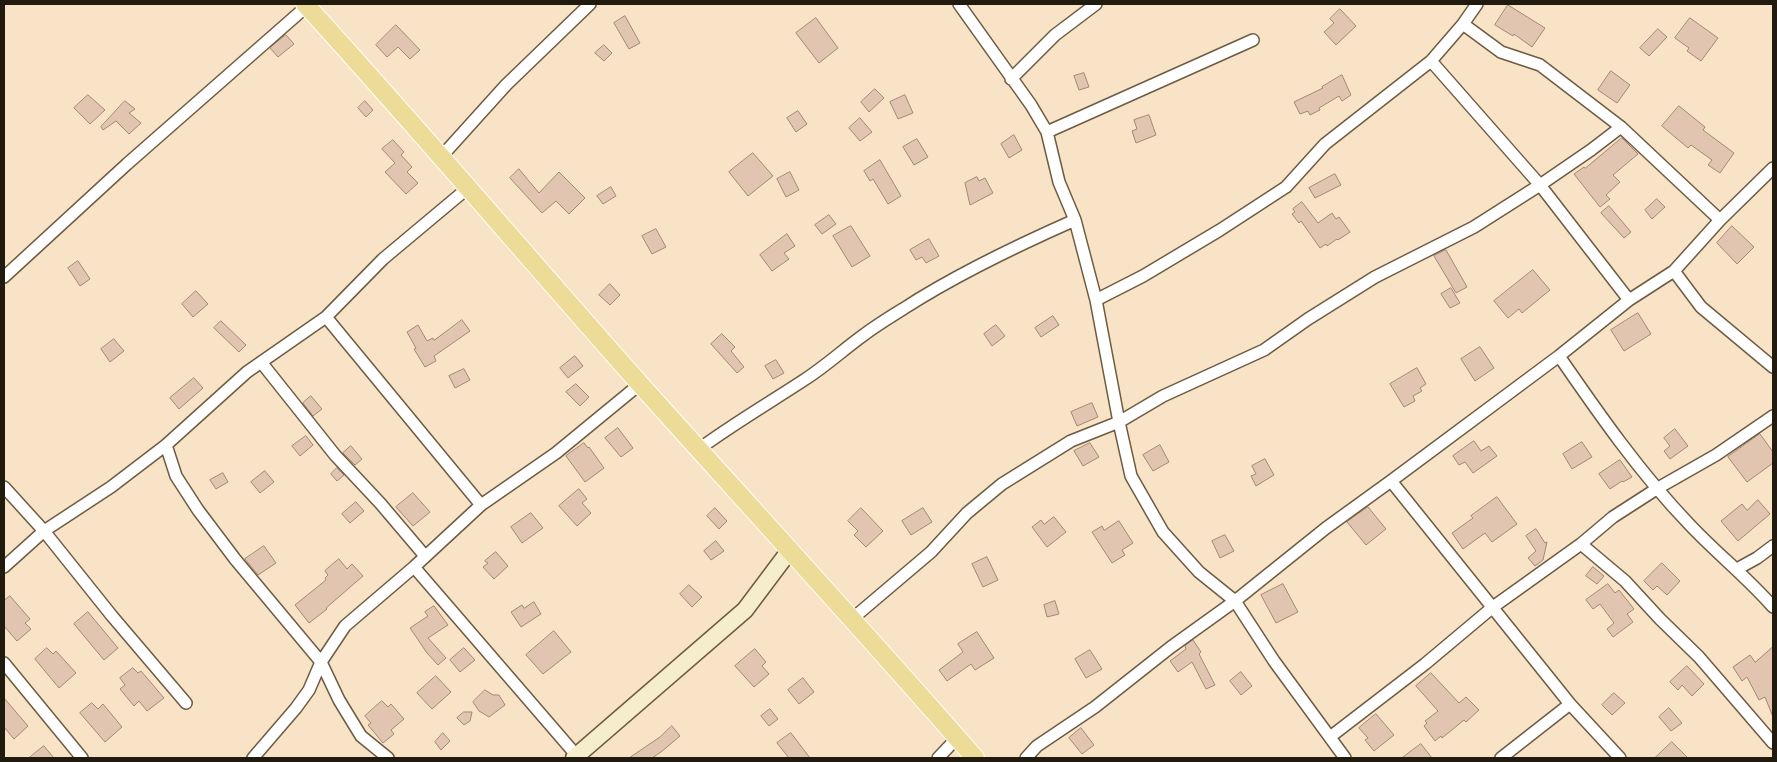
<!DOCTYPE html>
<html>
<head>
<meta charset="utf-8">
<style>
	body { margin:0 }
	#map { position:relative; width:1777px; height:762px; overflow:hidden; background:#f8e3c6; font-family:Raleway,sans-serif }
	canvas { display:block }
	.frame { position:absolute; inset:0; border:5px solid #211a0f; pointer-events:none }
</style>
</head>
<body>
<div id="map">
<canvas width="1777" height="762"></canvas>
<div class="frame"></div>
</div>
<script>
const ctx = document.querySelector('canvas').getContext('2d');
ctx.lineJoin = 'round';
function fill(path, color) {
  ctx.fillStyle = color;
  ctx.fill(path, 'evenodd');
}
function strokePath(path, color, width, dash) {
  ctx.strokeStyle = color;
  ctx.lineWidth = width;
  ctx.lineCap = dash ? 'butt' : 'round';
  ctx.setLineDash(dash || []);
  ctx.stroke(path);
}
const building = new Path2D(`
	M1508,5L1545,28L1532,47L1514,34L1513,36L1495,25Z
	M1340,9L1356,26L1336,45L1324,32L1334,23L1330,19Z
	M625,16L640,43L629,49L614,23Z
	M816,18L838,48L819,63L796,33Z
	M1690,18L1718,38L1701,61L1687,51L1689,48L1675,38Z
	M396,25L420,50L410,59L398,47L387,57L376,45Z
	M1658,29L1667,37L1649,56L1640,48Z
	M286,35L294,44L278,57L270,48Z
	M604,45L612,53L604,61L595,53Z
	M1611,71L1630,85L1617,103L1598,90Z
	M1084,73L1089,87L1079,90L1074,76Z
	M1342,75L1351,95L1342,101L1339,96L1319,108L1320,110L1310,115L1308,111L1300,114L1294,102L1323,88L1322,87Z
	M875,89L884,98L869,112L861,102Z
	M88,95L105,110L90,124L74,108Z
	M905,95L913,113L898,119L890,102Z
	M125,101L135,109L129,113L141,123L129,134L116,121L103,130L101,127Z
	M365,101L373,110L366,117L358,108Z
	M1679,106L1705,127L1703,130L1734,153L1720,173L1708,165L1712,160L1691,145L1688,148L1662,126Z
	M798,111L807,124L796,132L787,118Z
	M1149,115L1156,135L1136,143L1132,131L1137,129L1134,120Z
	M860,118L872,132L860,141L849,128Z
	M1014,135L1022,150L1009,158L1001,144Z
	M1622,138L1638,154L1613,175L1620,182L1606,195L1610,199L1600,207L1574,174L1584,167L1585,168Z
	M917,139L928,157L914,165L903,147Z
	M393,140L404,152L401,155L412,167L407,172L418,183L406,194L385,172L395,163L382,149Z
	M753,153L773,176L748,196L729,172Z
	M880,160L901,196L888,204L873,179L870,181L864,171Z
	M519,169L539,193L559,172L585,198L569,214L556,201L542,213L510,178Z
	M790,172L799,190L786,197L777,179Z
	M1335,174L1341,185L1315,198L1309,188Z
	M977,177L979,181L985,178L993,193L970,205L965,183Z
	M611,187L616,196L603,204L597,196Z
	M1657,199L1665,207L1652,219L1645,210Z
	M1302,202L1318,223L1332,213L1336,219L1339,217L1350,232L1338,240L1337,239L1327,246L1326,244L1320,248L1301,221L1299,223L1292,214L1295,212L1293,209Z
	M1609,206L1631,232L1624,238L1601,213Z
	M829,215L836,224L822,234L815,225Z
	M851,226L870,256L852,267L833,236Z
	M1732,226L1754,247L1737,264L1717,243Z
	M656,229L666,247L652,254L642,236Z
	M787,234L795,246L784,253L789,259L772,271L760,255Z
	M929,239L939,256L926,263L922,257L916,260L910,250Z
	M1446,250L1467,287L1456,293L1434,256Z
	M78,261L90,279L80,286L68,268Z
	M1533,270L1550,290L1522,313L1519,309L1508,318L1494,301Z
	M610,284L620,295L610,305L599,295Z
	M1451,288L1460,303L1450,308L1441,294Z
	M196,291L208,304L193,317L182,304Z
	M1638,313L1651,334L1624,351L1611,330Z
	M1053,316L1059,325L1041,337L1035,328Z
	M462,320L470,331L434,356L436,361L425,367L414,349L416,348L407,332L418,325L427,341L433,338L434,340Z
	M221,321L246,345L239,352L214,328Z
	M996,325L1005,336L992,346L984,334Z
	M722,334L735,347L731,351L744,367L737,373L711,344Z
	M114,339L124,351L110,362L101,349Z
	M1480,347L1494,368L1475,381L1461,359Z
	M575,356L583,366L568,378L560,368Z
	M776,360L784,373L773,379L765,366Z
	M1417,368L1426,384L1420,388L1422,391L1413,396L1415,401L1404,407L1390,384Z
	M464,369L470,380L455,388L449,376Z
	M194,378L203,388L179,409L170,398Z
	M576,384L589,397L580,406L566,392Z
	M311,396L322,409L313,416L303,403Z
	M1092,403L1098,417L1077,426L1071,412Z
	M618,428L633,448L621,457L605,438Z
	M1675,429L1688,446L1670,459L1664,451L1670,446L1664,438Z
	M1760,434L1773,452V463L1747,482L1728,457Z
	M306,436L313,445L300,456L292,446Z
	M1474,441L1481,451L1489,446L1497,456L1473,473L1465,462L1459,465L1453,456Z
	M1582,442L1592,457L1572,469L1563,454Z
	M584,443L588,448L589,447L604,468L585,482L566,456Z
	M1090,443L1099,457L1083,466L1074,451Z
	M1160,445L1169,462L1153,471L1143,455Z
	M351,446L362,459L355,465L343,453Z
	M1265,459L1274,475L1256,486L1251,476L1256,474L1252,466Z
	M1620,460L1632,477L1623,482L1622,481L1610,489L1599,474Z
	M337,468L344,475L337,481L331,474Z
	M265,471L274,482L260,493L251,482Z
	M223,473L228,482L216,489L210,480Z
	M579,489L587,499L582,503L591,513L577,526L559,506Z
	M413,493L430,512L413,526L396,507Z
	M1497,497L1517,524L1492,542L1485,533L1463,549L1452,533L1473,518L1471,516Z
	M1758,500L1770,514L1738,541L1721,521L1742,504L1747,510Z
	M356,502L364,511L350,523L342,514Z
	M1368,507L1386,529L1366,545L1347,522Z
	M715,508L727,521L719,529L707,516Z
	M861,508L883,531L866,547L854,535L858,531L848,521Z
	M923,508L932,522L911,535L902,521Z
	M531,513L543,528L522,543L511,527Z
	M1054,517L1066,532L1047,547L1032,527L1041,520L1044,524Z
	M1119,521L1133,543L1122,550L1125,555L1112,563L1092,532L1102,526L1104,530Z
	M1536,529L1545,543L1547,542L1543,560L1535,566L1528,558L1536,551L1526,536Z
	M1225,535L1234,551L1220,558L1212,541Z
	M716,541L724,551L711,560L704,551Z
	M264,546L276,563L258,575L245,559Z
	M496,552L508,566L494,579L483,567L488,563L485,561Z
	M987,557L998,580L983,587L972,564Z
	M339,559L347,569L352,564L363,576L326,608L327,609L309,623L295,605L326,580L325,578L328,575L325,571Z
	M1662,563L1680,581L1667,595L1657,586L1653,590L1644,581Z
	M1593,567L1604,576L1597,584L1586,576Z
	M1283,584L1298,612L1276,623L1261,595Z
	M1608,584L1615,593L1619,590L1634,609L1627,614L1633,622L1613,637L1607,629L1614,623L1600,604L1593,609L1586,600Z
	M689,585L702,597L692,607L680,594Z
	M10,596L30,619L25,623L31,629L17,641L4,626V601Z
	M1055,601L1059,614L1047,617L1044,605Z
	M534,602L541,614L521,627L511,612L522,605L524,608Z
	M434,606L448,625L428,638L446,658L438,665L427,653L410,628L428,616L425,612Z
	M88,612L118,648L104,660L74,624Z
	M554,631L571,652L543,674L526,655Z
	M977,632L994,658L975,670L971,664L947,681L939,670L963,652L958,644Z
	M1193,640L1201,652L1199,654L1215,685L1206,689L1192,662L1178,672L1170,661L1186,649L1185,646Z
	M1773,647V717L1765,697L1759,700L1747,677L1742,681L1733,667L1750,655L1755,662Z
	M47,648L53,654L56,651L76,673L59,688L35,659Z
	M464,648L475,660L460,672L450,660Z
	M755,649L766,662L762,666L769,674L754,687L735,666Z
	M1090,650L1102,669L1086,678L1075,659Z
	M1687,666L1704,684L1692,696L1682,685L1678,690L1670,682Z
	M133,668L138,673L141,671L164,698L147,711L139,701L134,706L120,689L125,685L120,678Z
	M1241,672L1252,686L1241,695L1230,681Z
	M1431,673L1459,703L1466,697L1479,710L1466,722L1464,720L1442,738L1441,736L1435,741L1424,726L1427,723L1425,721L1438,711L1416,686Z
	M436,676L451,692L432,709L417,693Z
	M803,678L814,692L799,704L788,690Z
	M485,690L493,695H499L505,705L489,717L479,711L473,702Z
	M1614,693L1625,703L1612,715L1602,705Z
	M4,698L28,726L14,739L4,727Z
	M382,701L388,707L391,704L404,719L391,730L394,734L383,743L368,725L371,723L365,716Z
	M92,703L98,709L103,704L122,727L105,742L80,713Z
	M1669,708L1682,723L1671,731L1659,717Z
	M770,709L778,719L769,726L761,716Z
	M464,712H472L470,721L464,725L457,718Z
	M1376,714L1394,735L1374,751L1365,740L1368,738L1359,728Z
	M672,726L680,736L661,752L652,758H629L660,737Z
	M1081,728L1094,745L1082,754L1069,738Z
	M443,733L450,741L441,750L435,742Z
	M791,733L810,758H789L777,743Z
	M1672,742L1688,758H1655Z
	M1421,744L1432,758H1402Z
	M44,746L54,758H29Z`);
fill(building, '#e2c5b0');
strokePath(building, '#a28773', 1);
const street = new Path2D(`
	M959,4L1031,105L1047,132L1059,182L1075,220L1096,300L1119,422L1131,476L1163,532L1199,572L1235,601L1274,661L1345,758
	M1463,24L1501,52L1540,65L1621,127L1720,220
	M1431,61L1540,185L1629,300
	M1011,79L1055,35L1096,4
	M1047,132L1253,40
	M441,157L506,85L590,4
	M1674,271L1701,307L1773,367
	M4,277L127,164L307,6
	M1096,300L1143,276L1220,230L1286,187L1325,144L1431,61L1463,24L1477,4
	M326,317L481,505
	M1559,356C1599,414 1640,473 1689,524C1716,553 1747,577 1773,607
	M261,362L335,455L380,503L425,556
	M166,445L176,476L198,510L235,559L321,662L339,700L361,736L388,758
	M699,449C733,424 769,403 804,380C826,366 844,349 865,334C877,325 890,317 903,309C957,274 1016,246 1075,220
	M1391,481L1570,704L1620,758
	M4,487L44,531L112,616L186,703
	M1581,544L1625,581L1660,619L1699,657L1773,743
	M4,567L44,531L111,487L166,445L247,372L326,317L383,259L469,187
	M414,567L577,756
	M1737,569L1757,558L1773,546
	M852,619L931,552L967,513L1002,484L1071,441L1119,422L1163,396L1264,350L1308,319L1375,277L1474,227L1540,185L1591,150L1621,127
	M4,663L82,758
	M1330,737L1425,664L1493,607L1581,544L1613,517L1658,488L1716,455L1773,416
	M253,758L296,708L309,690L321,662L345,626L414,567L481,505L556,453L640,384
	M938,758L957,738
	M1026,758L1037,746L1095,707L1171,647L1235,601L1326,528L1391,481L1559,356L1629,300L1674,271L1720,220L1773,168
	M1501,758L1570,704`);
const secondary = new Path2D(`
	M574,758L745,610L790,550`);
const primary = new Path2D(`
	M305,4C419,129 528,258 640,384C752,509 865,632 975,758`);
strokePath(street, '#6d5b42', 14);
strokePath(secondary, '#6d5b42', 19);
strokePath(primary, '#fff', 20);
strokePath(street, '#fff', 11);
strokePath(secondary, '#f6edcb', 16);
strokePath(primary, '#ecdc98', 18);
</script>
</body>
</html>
